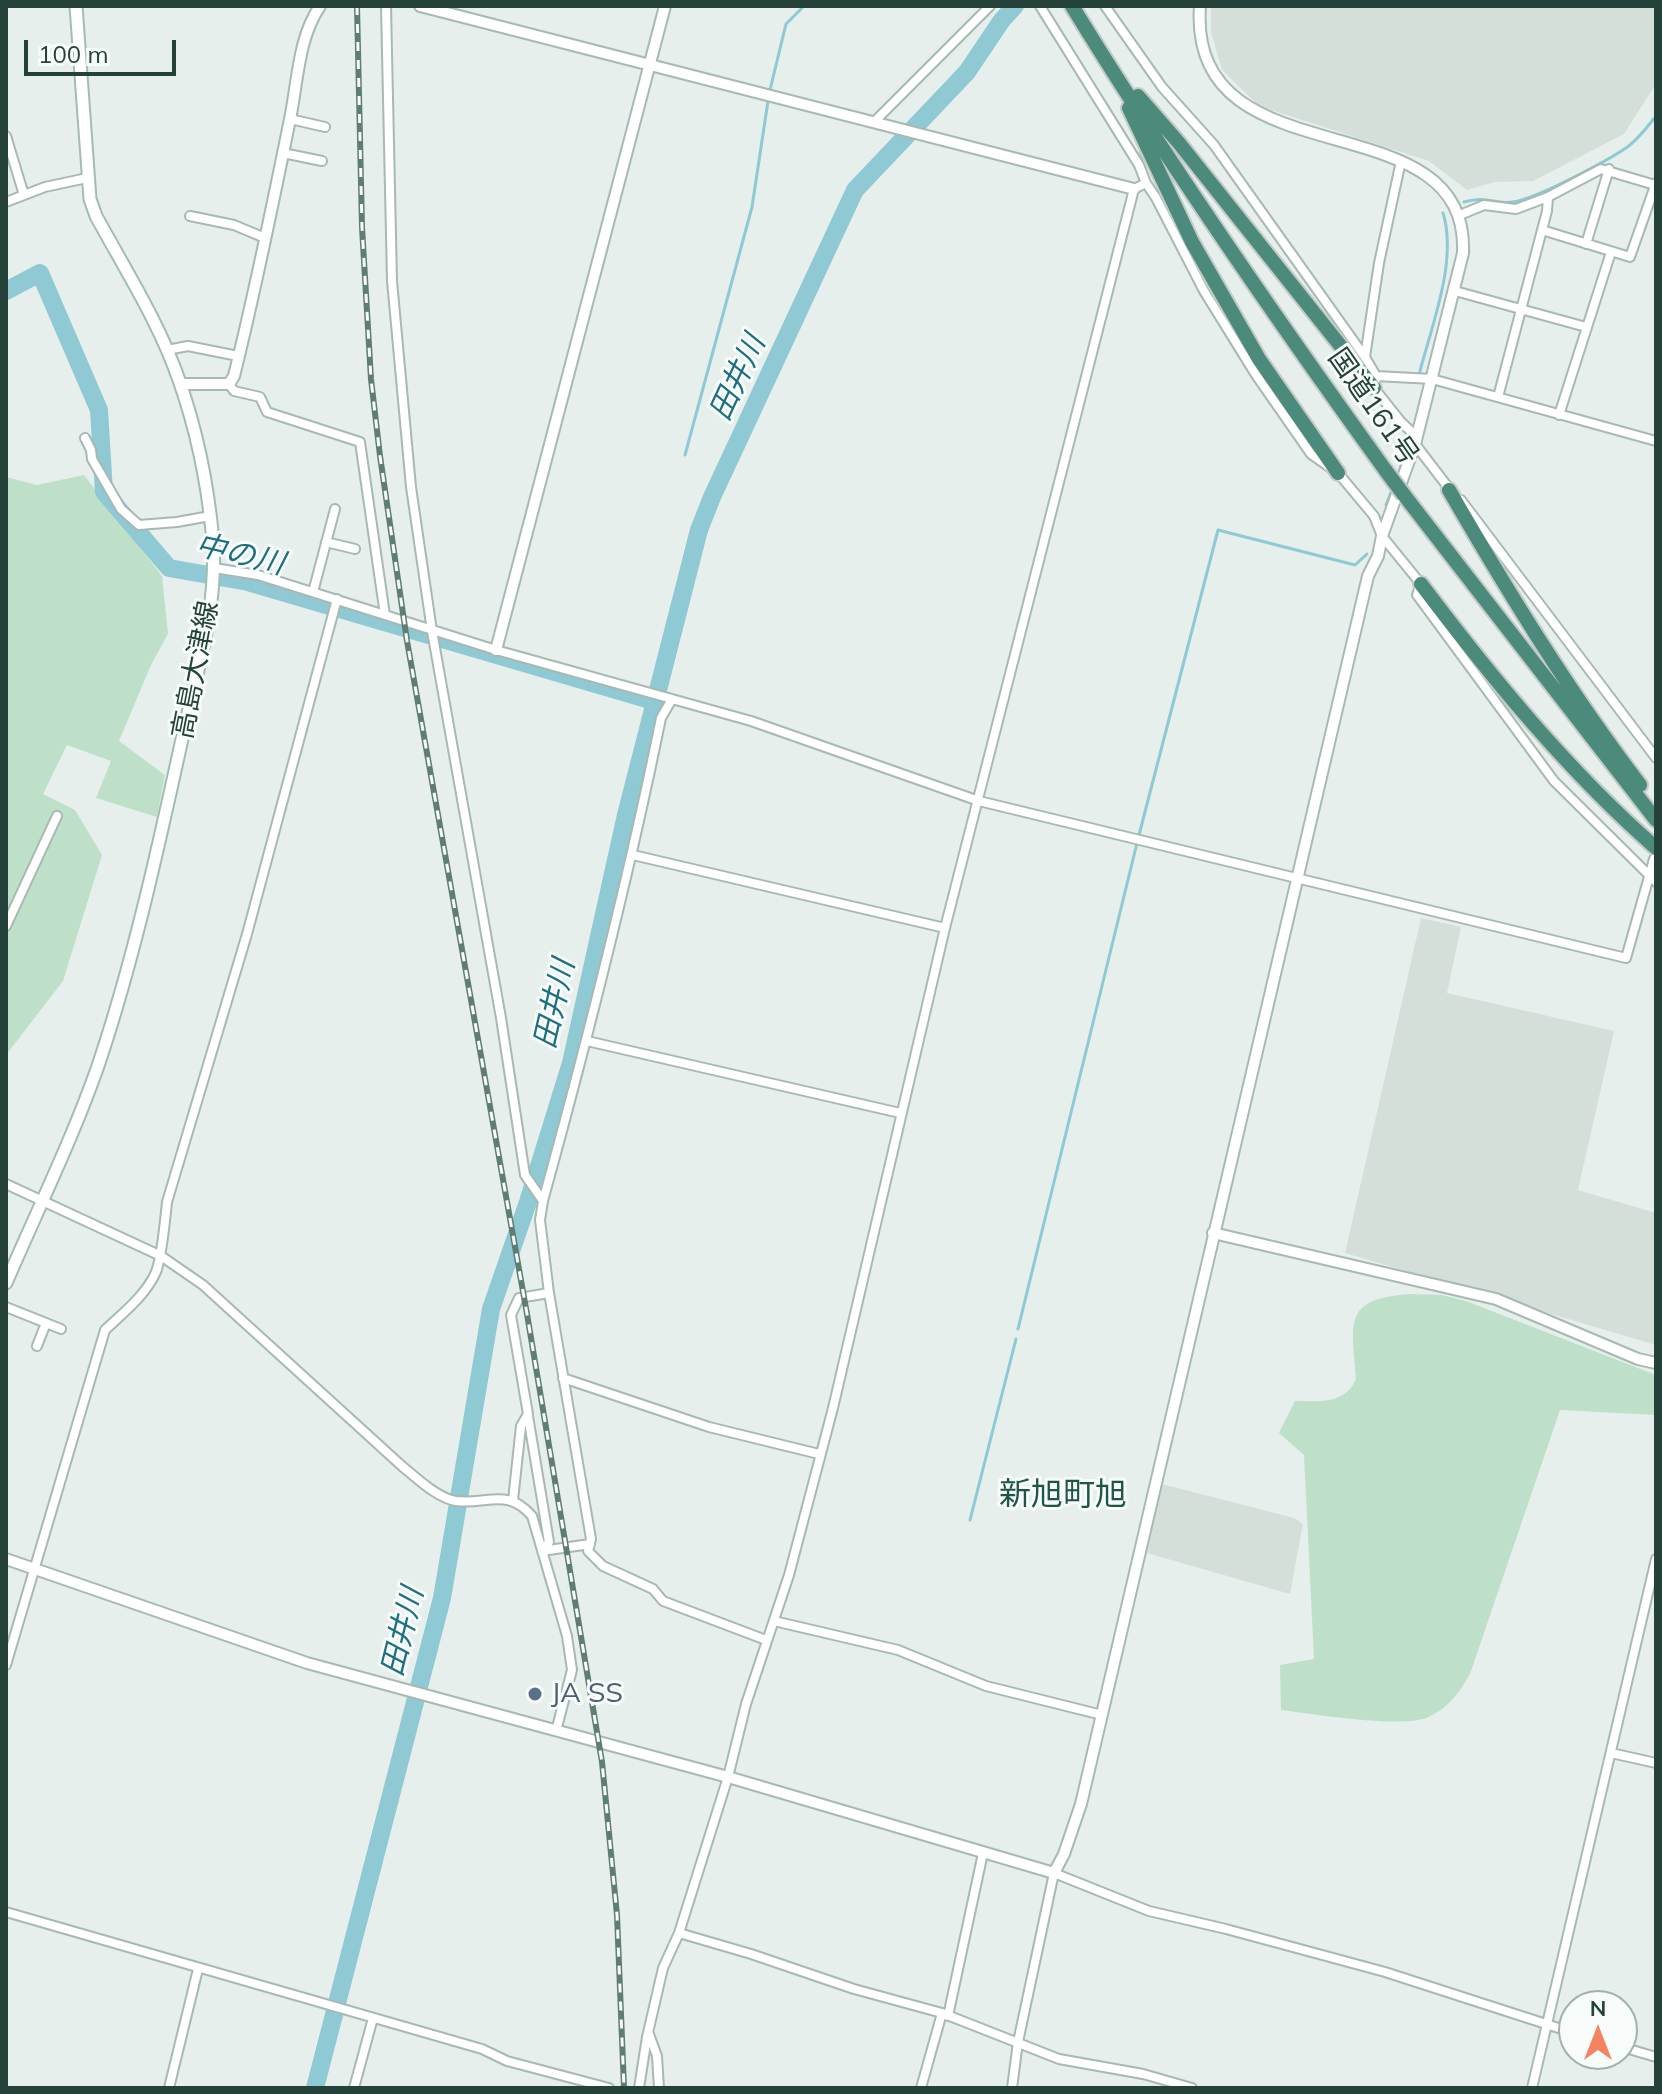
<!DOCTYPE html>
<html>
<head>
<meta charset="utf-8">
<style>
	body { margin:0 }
	#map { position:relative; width:1662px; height:2094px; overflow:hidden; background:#e6efeb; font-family:Mulish,sans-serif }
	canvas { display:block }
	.frame { position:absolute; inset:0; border:8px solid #24423a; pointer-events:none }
	.north { position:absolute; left:1558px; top:1990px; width:80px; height:80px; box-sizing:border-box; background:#f7fbf9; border:2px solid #a3b1ad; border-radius:50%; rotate:0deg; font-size:22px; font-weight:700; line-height:32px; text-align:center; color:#24423a }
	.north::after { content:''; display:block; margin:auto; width:28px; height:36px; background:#f4845f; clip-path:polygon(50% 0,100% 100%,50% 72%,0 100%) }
	.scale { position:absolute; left:24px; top:40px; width:152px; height:36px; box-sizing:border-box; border:4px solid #24423a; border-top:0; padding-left:10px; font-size:24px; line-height:28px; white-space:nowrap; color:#24423a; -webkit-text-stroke:6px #f7fbf9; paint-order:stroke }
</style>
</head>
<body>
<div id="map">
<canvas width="1662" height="2094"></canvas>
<div class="frame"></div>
<div class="north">N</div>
<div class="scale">100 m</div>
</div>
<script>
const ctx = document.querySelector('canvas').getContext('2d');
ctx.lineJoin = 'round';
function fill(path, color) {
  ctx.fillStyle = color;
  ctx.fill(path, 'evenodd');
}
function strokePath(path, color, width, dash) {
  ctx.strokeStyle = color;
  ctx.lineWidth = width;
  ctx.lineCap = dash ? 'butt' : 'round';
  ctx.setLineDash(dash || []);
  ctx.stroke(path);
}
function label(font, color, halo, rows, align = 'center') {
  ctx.font = font + ' Mulish,"Noto Sans JP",sans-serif';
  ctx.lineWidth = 6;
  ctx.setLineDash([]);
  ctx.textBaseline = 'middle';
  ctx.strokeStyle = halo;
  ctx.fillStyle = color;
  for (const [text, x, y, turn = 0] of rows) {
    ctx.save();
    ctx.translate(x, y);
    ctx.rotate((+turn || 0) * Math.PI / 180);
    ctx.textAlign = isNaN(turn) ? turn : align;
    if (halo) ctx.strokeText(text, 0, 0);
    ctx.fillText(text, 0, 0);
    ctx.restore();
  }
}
fill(new Path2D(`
	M1211,6H1656V84L1624,134L1533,181L1495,182L1467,190L1429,161L1259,106L1222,70L1211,32Z
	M1421,918L1461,927L1447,993L1614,1031L1578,1190L1656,1213V1345L1345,1253Z
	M1162,1484L1294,1518L1303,1524L1290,1594L1147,1553Z`), '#d4dfda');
fill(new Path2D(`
	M84,475L162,576L168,634L151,665L119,741L165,775L157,817L96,798L111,761L67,745L43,794L75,810L102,855L63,981L6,1055V477L37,485Z
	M1410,1294L1442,1295L1466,1301L1656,1375V1415L1560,1410L1470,1674C1459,1693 1448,1709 1426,1718C1400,1728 1312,1714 1281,1710L1280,1665L1314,1659L1304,1455L1279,1433L1295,1401C1320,1401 1344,1405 1356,1379C1352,1322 1342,1299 1410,1294Z`), '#bfe0c8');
strokePath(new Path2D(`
	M770,90L786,24L804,6
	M1464,202C1488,195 1494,205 1513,202C1536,199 1605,162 1626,148C1638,140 1647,127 1656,116
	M1419,375C1431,327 1458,261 1443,213
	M685,455L752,207L768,101
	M1398,475L1409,441
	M1386,505L1392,490
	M1139,835L1218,530L1355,565L1367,554
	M1018,1329L1137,843
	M970,1520L1016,1339`), '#8ec9d4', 3);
strokePath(new Path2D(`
	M6,291L40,273L99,410L104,492L169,568L248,582L654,701
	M315,2088L442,1598L491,1309L528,1202L571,1063L626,815L699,530L712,497L855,190L967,72L1002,20L1015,6`), '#8ec9d4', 18);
strokePath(new Path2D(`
	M1141,160L1145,145`), '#bfccc8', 8, [8, 4]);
const minor = new Path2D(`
	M386,6L392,281L411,487L432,631L501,1018L525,1175L543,1201
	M1040,6L1139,165L1146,183L1156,198L1204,291L1256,375L1311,454L1338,473L1374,516L1382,536L1421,584L1417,595L1554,781L1656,882
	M1105,6L1162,87L1214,145L1365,357L1376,376L1374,388L1401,422L1417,437
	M290,119L325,127
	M875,121L990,6
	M6,136L24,195
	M283,153L322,161
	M6,202L45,187L87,178
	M1460,215L1484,205L1516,209L1548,197L1601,169L1655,185
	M190,216L234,225L265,238
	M1542,230L1630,257L1656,183
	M1586,244L1609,169
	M1455,291L1586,327
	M167,350L188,346L238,356
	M1365,357L1379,263L1401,161
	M1376,376L1432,379L1656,441
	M229,384L234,391L260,397L267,412L360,442L385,615
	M1498,397L1547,211L1548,197
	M1559,415L1611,252
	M85,438L91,450L92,459L121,509L139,525L177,522L210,516
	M1415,444L1451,491
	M1461,500L1656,758
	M326,542L355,549
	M214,568L258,575L496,650L751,721L979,801L1626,958L1654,859
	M313,592L335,509
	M672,699L661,718C628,881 587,1041 543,1201L540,1220L549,1293L591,1539L588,1551L603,1566L653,1589L663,1601L766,1640
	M633,855L945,928
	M6,926L57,816
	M587,1041L900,1113
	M6,1184L161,1256L203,1285L403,1467C417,1478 437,1498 456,1501C487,1505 507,1487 532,1516L567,1636L572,1670L556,1731
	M6,1307L61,1329
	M37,1346L46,1323
	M563,1378L709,1427L819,1454
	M528,1416L549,1542L542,1551
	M513,1500L521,1426L528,1414L511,1315L519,1298L549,1293
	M542,1551L590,1544
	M774,1621L898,1650L986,1686L1102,1715
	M6,1665L105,1330C123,1313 146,1295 156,1272C162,1256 165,1221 167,1202L247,934L337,599
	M1611,1753L1656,1763
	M6,1912L482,2049L507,2061L609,2088
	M679,1933L751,1954L854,1989L942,2013L1059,2059L1143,2074L1192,2088
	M948,2016L983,1853
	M649,2034L657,2056L659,2088
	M1622,2047L1656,2057
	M169,2088L198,1969
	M354,2088L373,2018
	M639,2088L647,2037L663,1968L679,1933L728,1777L746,1704L789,1575L833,1408L945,928L1134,189L1146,183
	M921,2088L942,2013
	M1012,2088L1018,2042L1054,1873L1149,1911L1226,1929L1385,1972L1574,2033
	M1532,2088L1656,1559`);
const tertiary = new Path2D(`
	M420,6L1134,189
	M181,384H229L234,376C255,292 272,208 289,124C298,84 297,40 320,6
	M496,650L665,6
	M1213,1233L1496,1299L1638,1359L1656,1363
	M6,1559L307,1663L728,1777L1054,1873L1064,1854L1081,1804L1368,576L1378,556L1382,536L1415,444L1463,253C1470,95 1187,186 1200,6`);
const secondary = new Path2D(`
	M6,1283C37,1211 72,1140 98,1066C134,959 158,848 182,739C197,671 220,600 212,531C207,482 196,429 180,383C160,324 126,271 96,216L90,199L76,6`);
const trunk = new Path2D(`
	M1072,6C1169,164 1277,320 1386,471
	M1138,96L1179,143L1374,388
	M1129,108L1192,242L1259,359L1338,473
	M1449,490C1508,592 1569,692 1640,785
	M1404,495L1656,820
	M1421,584C1492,678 1567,770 1656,848`);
strokePath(minor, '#a8b8b2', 12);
strokePath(tertiary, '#a8b8b2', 14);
strokePath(secondary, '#a4bbb3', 15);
strokePath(trunk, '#c2cac8', 18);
strokePath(minor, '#fff', 8);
strokePath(tertiary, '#fff', 10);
strokePath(secondary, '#fff', 11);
strokePath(trunk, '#4c8a7c', 14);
const rail = new Path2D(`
	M357,6L362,227L371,379L380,456L407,641L527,1314L602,1762L617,1915L624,2088`);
strokePath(rail, '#5f7d75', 6);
strokePath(rail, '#f7fbf9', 3, [9]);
const trunkBridge = new Path2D(`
	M1386,471L1404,495`);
strokePath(trunkBridge, '#c2cac8', 18, []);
strokePath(trunkBridge, '#4c8a7c', 14);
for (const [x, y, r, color] of [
	[535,1694,8,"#5c6f8a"]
]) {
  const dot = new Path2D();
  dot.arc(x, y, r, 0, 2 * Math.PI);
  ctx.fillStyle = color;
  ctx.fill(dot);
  strokePath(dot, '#f7fbf9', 3);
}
label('28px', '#24423a', '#f7fbf9', [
	["国道161号",1373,407,55],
	["高島大津線",196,670,-79]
]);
label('28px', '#4e5e75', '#f7fbf9', [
	["JA SS",551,1694]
], 'left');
label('italic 30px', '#1c6f80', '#f7fbf9', [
	["田井川",738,378,-65],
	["中の川",240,555,13],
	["田井川",555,1004,-77],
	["田井川",403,1632,-76]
]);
label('32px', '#1f5548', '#f7fbf9', [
	["新旭町旭",1063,1495]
]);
</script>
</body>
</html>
